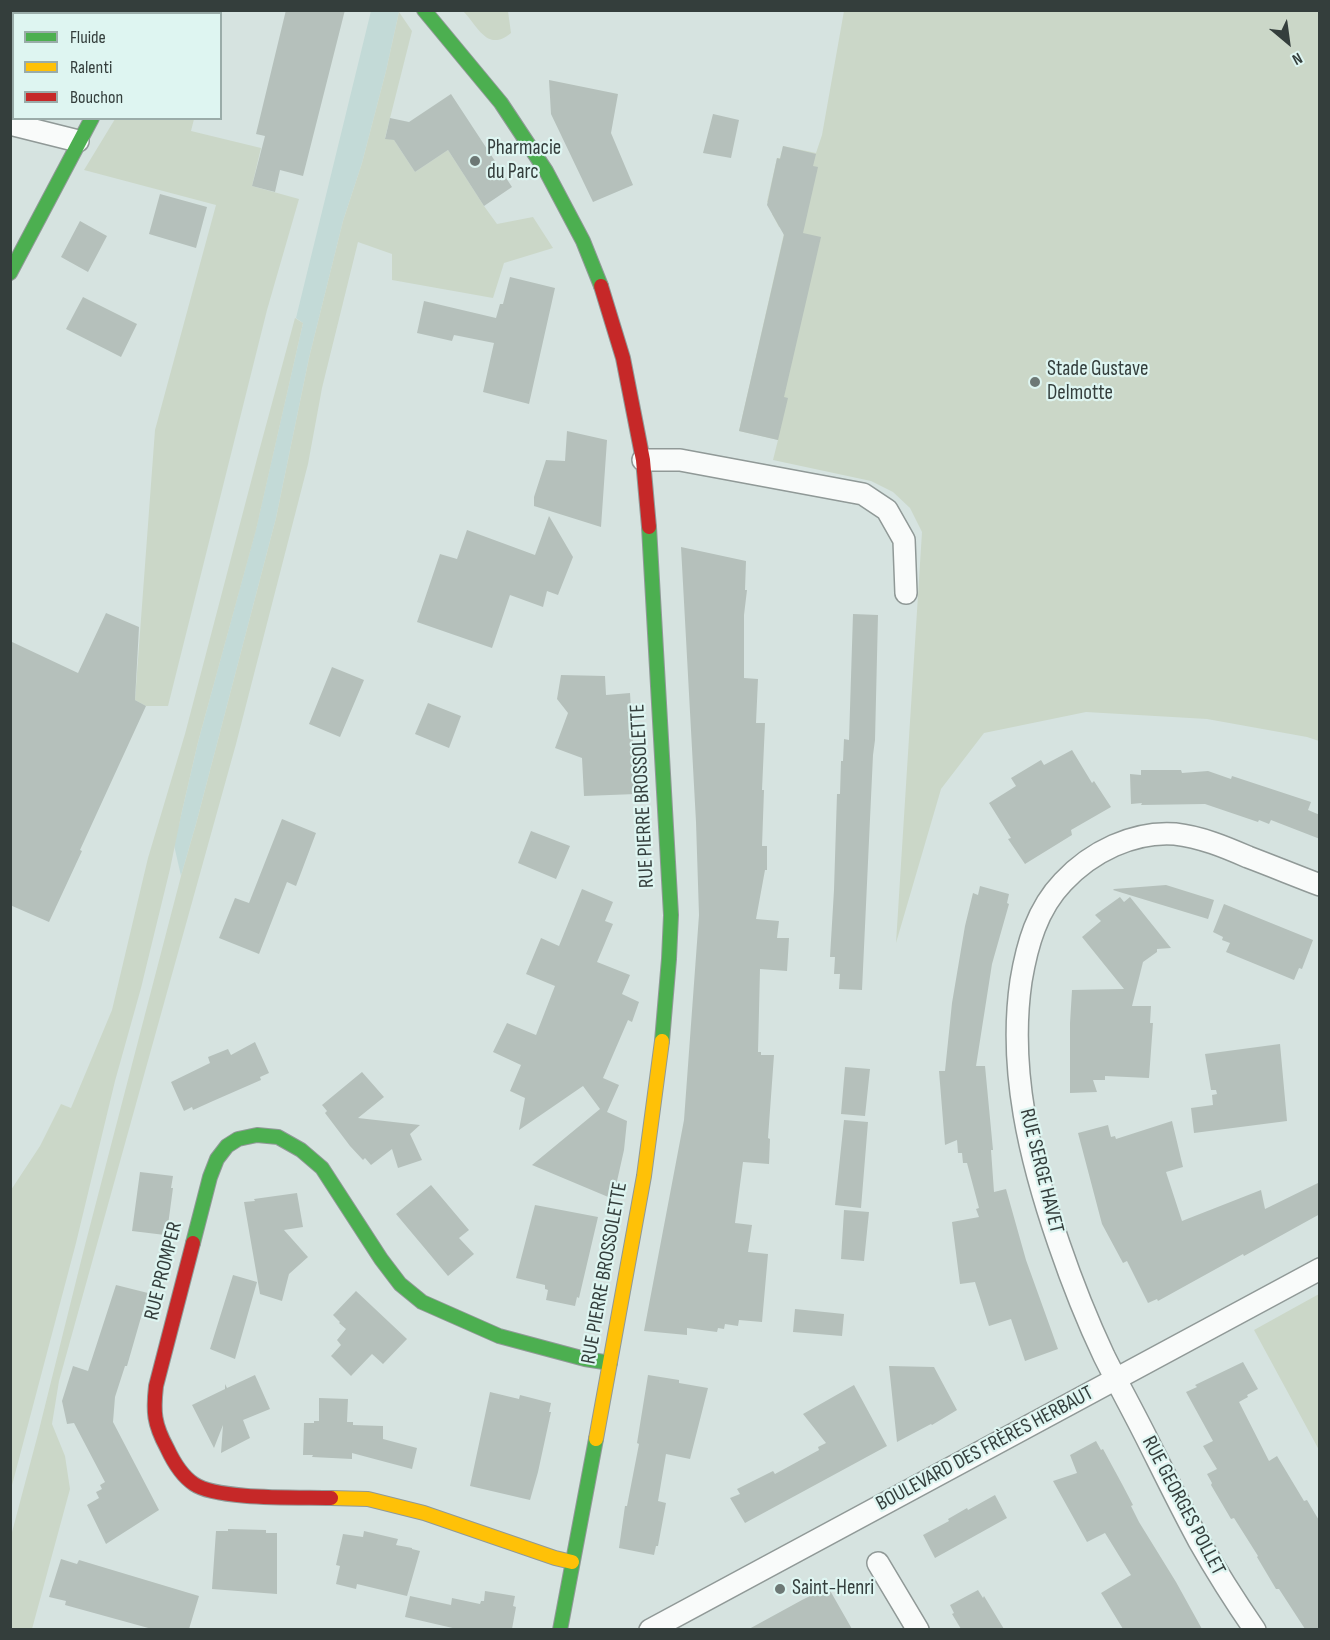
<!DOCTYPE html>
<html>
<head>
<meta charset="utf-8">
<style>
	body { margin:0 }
	#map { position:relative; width:1330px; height:1640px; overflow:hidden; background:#d6e3e0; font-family:"Sofia Sans Condensed",sans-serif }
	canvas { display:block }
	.frame { position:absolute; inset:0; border:12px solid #343e3c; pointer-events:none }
	.legend { position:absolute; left:12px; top:12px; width:210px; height:108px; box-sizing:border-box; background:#def5f1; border:2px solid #9aaca9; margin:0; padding:8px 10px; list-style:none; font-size:18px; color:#343e3c }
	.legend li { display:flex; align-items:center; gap:12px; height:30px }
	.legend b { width:30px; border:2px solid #9aaca9 }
	.north { position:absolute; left:1258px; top:12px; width:60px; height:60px; -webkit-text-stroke:4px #def5f1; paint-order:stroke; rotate:151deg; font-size:16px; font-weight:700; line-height:24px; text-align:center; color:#343e3c }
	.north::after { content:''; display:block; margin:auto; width:21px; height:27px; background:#343e3c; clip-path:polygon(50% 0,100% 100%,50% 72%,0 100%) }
</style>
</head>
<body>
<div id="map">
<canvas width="1330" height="1640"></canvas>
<div class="frame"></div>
<ul class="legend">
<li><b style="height:8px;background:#4caf50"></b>Fluide</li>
<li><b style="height:8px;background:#ffc107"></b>Ralenti</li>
<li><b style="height:8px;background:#c62828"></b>Bouchon</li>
</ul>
<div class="north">N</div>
</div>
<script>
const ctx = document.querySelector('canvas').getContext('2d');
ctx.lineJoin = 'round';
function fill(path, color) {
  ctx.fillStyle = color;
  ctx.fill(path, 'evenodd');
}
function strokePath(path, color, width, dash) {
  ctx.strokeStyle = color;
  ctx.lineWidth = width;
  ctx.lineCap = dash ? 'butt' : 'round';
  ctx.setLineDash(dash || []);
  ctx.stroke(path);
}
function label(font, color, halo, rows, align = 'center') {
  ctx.font = font + ' "Sofia Sans Condensed",sans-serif';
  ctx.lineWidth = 4.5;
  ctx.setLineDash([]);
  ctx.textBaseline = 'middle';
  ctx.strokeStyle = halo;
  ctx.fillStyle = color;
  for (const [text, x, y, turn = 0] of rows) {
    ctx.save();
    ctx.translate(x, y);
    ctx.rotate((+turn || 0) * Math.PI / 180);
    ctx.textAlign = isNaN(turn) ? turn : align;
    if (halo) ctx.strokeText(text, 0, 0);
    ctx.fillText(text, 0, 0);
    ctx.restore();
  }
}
fill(new Path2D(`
	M371,11H398L399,12L386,71L362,163L343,221L309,358L276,518L196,824L181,876L174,845L182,811L198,742L256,529L303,323L296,318Z`), '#c3dad7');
fill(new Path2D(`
	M463,11H508L511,33C487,53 478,26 463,11Z
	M844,11H1319V741L1307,737L1207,719L1086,712L984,733L941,789L896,943L922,532L910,508L893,492L871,481L773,460L778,440L739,431L785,229L779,227L772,214L774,203L767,202L777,158H780L783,146L816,153L822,135Z
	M399,12L412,31L385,138L394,140L415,172L448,150L484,206L497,224L533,217L553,248L504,263L493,298L392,280V254L358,242L322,388L308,464L236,744L59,1381L52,1424L65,1456L70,1489L32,1629L11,1630V1536L38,1434L84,1249L181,876L196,824L276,518L309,358L343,221L362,163L386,71Z
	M115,119H194L191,131L261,148L252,186L299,199L267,310L168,706H146L135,700L155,430L216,205L84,170Z
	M295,318L303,323L256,530L198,742L182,811L170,869L141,988L115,1081L76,1243L11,1489V1190L40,1146L61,1104L71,1108L112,1010L148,858L185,734L258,455Z
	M1319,1294V1450L1254,1330Z`), '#cbd7c8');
fill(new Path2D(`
	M286,10H345L303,176L280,170L275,192L252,186L265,136L256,134Z
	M549,80L618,94L611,133L633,185L593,202L551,114Z
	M451,94L512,187L484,206L448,150L415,172L394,140L385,139L390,118L409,122Z
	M713,114L739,120L731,158L703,153Z
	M783,146L816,154L813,166L818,167L803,233L821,237L784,397L788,398L778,440L739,431L784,235L767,205L777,158L780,159Z
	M160,194L207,207L196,248L149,234Z
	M80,221L107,236L88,272L61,257Z
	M510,277L555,288L529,404L483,392L494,343L454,335L452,341L417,333L424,301L496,318L500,304H503Z
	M83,297L137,324L121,357L66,329Z
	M567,431L607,440L601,527L534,506V497L546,460L565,461Z
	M549,516L573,557L558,595L547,591L543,607L510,595L492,648L417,622L440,554L457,559L467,530L535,555Z
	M681,547L746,561L745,590H747L744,615V678L758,679L756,723H765L762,790H764L762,846H767V870H765L756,919L779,921L777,938H789L787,971L760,969L758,1052H761V1055H774L768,1138L770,1139L769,1164L743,1162L735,1223L752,1225L748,1252L768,1254L762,1322L739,1320L738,1326L725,1324L724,1329L718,1328L717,1332L687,1328V1335L644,1331L684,1120L699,915L696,822Z
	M106,613L139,627L135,700L146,706L80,850L82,851L49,922L10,905V641L78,673Z
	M853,614L878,615L875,740L873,755L862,990L839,989L840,974H834L835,957H830L834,890L837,794H840L841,761H843L844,739L849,740Z
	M332,667L364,680L340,737L309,724Z
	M561,675L605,676L606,695L630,693L636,794L584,796L582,758L555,748L568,713L557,699Z
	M428,703L461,716L449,748L415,734Z
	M1072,750L1092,783L1094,781L1111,807L1071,830L1072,835L1025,864L1008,839L1011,838L989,803L1016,786L1011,778L1041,760L1044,765Z
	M1141,770H1181L1182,773L1208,771L1231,779L1232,776L1311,802L1308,810L1320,815V839L1271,820L1269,824L1259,820L1258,822L1205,804L1141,805L1142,803L1131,804L1130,774L1141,775Z
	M282,819L316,833L296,886L287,882L259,954L219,938L235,898L249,903Z
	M531,831L570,846L556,879L518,863Z
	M1166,885L1214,900L1208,919L1113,890L1114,889Z
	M980,886L1009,894L1007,903L1009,904L992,964L976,1066H985L993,1150H991L994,1192L1006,1189L1026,1260L1058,1349L1025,1361L1011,1319L989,1326L975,1282L960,1284L952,1222L979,1217L976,1209L979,1208L967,1163H963L962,1153H958L957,1140L945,1145L939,1071H945L952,1003L965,926L973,893L978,895Z
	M582,889L613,902L605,921L613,924L597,962L630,975L622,994L639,1002L632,1022L628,1020L603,1078L619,1085L607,1112L627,1121L624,1150L613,1199L532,1165L600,1109L583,1086L519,1130L525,1098L510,1091L521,1065L493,1052L507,1023L536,1035L555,986L526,974L541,938L559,946Z
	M1120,897L1124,902L1130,897L1171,948L1157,949V952L1143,962L1132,1006H1151L1150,1023H1153L1149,1078L1105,1076V1080H1093L1097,1092L1070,1093V1023L1072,990L1124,989L1082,937L1101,921L1095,915Z
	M1224,904L1313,940L1302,969L1299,968L1294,980L1226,952L1230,943L1222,940L1223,937L1213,932Z
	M255,1042L269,1073L260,1077L261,1080L213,1101L193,1110L192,1107L184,1111L171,1082L210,1063L208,1057L228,1049L231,1055Z
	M1280,1044L1287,1121L1194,1133L1191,1108L1213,1105L1212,1095L1217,1094L1216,1090H1211L1205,1054Z
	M845,1067L870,1069L865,1116L841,1114Z
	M362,1072L384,1097L358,1118L420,1125L410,1134L422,1160L398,1168L392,1149L371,1165L365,1158L363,1160L350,1146L325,1113L327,1111L322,1105Z
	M844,1120L868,1122L861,1208L835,1205Z
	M1172,1121L1183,1167L1166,1172L1182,1221L1261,1190L1265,1209L1320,1182V1214L1244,1256L1243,1254L1158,1301L1157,1299L1148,1303L1127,1261L1123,1263L1102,1224L1078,1133L1108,1125L1111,1137L1115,1136L1116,1139Z
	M140,1172L173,1176L171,1188H173L168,1225L166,1226L165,1235L132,1231Z
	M431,1185L469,1230L459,1238L474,1254L448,1276L396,1214Z
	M297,1193L303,1227L284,1230L308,1257L289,1274L282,1301L260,1294L244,1202L255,1201L254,1199Z
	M535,1205L598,1217L579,1298L577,1297L575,1306L546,1300L548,1290L545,1289V1285L516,1278Z
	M844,1210L869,1212L864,1261L841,1259Z
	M233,1275L257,1282L235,1359L210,1349Z
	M116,1285L148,1293L127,1366H125L115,1397L113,1422L159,1510L106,1544L87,1505L99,1498L96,1492L102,1489L100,1485L105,1482L74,1423L67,1424L62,1401L73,1366L88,1371Z
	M356,1291L407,1339L383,1364L372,1354L351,1376L331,1356L341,1345L337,1340L346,1329L339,1323L340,1322L333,1315Z
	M795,1309L844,1314L842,1336L793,1332Z
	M1243,1362L1258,1389L1247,1395L1248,1397L1239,1402L1269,1461L1277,1456L1304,1501L1307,1500L1320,1522V1629H1305L1279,1589H1276L1257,1557L1258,1556L1234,1518L1231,1519L1211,1485L1212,1483L1207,1474L1217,1469L1203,1446L1213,1441L1186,1392L1197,1387L1195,1385Z
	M889,1366L934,1367L957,1410L932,1425L931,1424L897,1442Z
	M255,1375L270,1409L243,1420L250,1438L221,1453L223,1425L214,1448L192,1405L225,1389V1384L227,1388Z
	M648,1375L679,1380V1383L708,1388L690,1459L666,1454L658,1501L666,1503L658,1546H656L654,1555L619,1548L625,1506H627L639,1444L637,1443Z
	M854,1385L887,1446L745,1523L730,1498L740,1494L737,1489L773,1471L775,1474L819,1450L818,1447L826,1443L803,1414Z
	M490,1392L519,1399L520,1395L551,1403L549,1412H551L538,1472L530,1500L470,1486Z
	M319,1398L348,1399L347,1422H353V1425L383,1426V1439L417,1448L412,1469L352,1453V1459L312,1457L313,1455H303L304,1423H314V1421H319Z
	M1096,1441L1101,1450L1103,1449L1122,1484L1133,1505L1131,1506L1139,1522L1176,1582L1202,1629H1123L1101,1593L1131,1575L1105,1533L1087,1542L1053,1481L1077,1473L1070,1455Z
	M995,1495L1007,1518L935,1558L923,1535L949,1521L948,1519L967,1508L968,1510Z
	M228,1529L266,1530V1533H277V1594L212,1589L216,1531H228Z
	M364,1531L398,1539L396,1545L412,1548V1549L420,1551L407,1596L357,1584L356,1589L336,1584L340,1566L336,1565L343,1534L363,1537Z
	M61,1559L77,1564L79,1560L199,1596L189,1629H152L65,1605L66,1601L49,1597Z
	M828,1587L852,1629H749L802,1600Z
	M978,1590L983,1598L984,1596L1004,1629H961L952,1614L954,1613L950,1605Z
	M485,1591L515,1596L513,1606L516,1607L512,1629H457L405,1617L410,1596L451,1605L452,1598L480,1604L481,1601H484Z`), '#b5c0bb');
const street = new Path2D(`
	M10,124L78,141
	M643,460H680L863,494L887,510L904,540L906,593
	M878,1563L918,1630
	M650,1630L1320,1269
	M1255,1630C1235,1601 1216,1571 1199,1541C1181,1508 1164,1473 1147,1439C1133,1411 1118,1384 1104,1356C1087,1320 1072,1282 1059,1244C1030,1160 1008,1070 1021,981C1027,945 1037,909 1063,882C1091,852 1133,831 1175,834C1201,837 1225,847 1248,857C1272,866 1296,876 1320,885`);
const fast = new Path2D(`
	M424,10L501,103L546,171L583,241L601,286
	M10,273L92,118
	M649,527L671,915L669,959L662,1041
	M193,1243L210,1177L217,1159L227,1146L238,1139L257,1135L278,1137L301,1150L322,1168L381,1259L400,1284L422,1302L499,1336L585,1359L610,1363
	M560,1630L596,1439`);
const slow = new Path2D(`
	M596,1439L644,1176L662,1041
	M331,1498L368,1499L424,1513L555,1558L572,1562`);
const jam = new Path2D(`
	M158,14L160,10
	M601,286L623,358L643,460L649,527
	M193,1243L156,1386C153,1412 154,1424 167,1448C173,1461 182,1476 194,1484C217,1500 300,1497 331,1498`);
strokePath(street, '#909997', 24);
strokePath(fast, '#909997', 16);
strokePath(slow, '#909997', 16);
strokePath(jam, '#909997', 16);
strokePath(street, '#f9fbfa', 21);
strokePath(fast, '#4caf50', 14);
strokePath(slow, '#ffc107', 14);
strokePath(jam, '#c62828', 14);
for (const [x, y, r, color] of [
	[475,161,6,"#6d7875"],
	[1035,382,6,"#6d7875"],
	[780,1589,6,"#6d7875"]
]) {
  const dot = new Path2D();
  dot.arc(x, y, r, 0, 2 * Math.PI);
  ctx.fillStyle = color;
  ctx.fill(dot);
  strokePath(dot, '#def5f1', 2);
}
label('21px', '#343e3c', '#def5f1', [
	["Pharmacie",487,149],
	["du Parc",487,173],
	["Stade Gustave",1047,370],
	["Delmotte",1047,394],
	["Saint-Henri",792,1589]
], 'left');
label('21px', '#343e3c', '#def5f1', [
	["RUE PIERRE BROSSOLETTE",643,796,-93],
	["RUE SERGE HAVET",1041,1171,76],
	["RUE PROMPER",164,1271,-76],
	["RUE PIERRE BROSSOLETTE",605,1273,-80],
	["BOULEVARD DES FRÈRES HERBAUT",985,1449,-28],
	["RUE GEORGES POLLET",1183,1506,62]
]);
</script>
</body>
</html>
